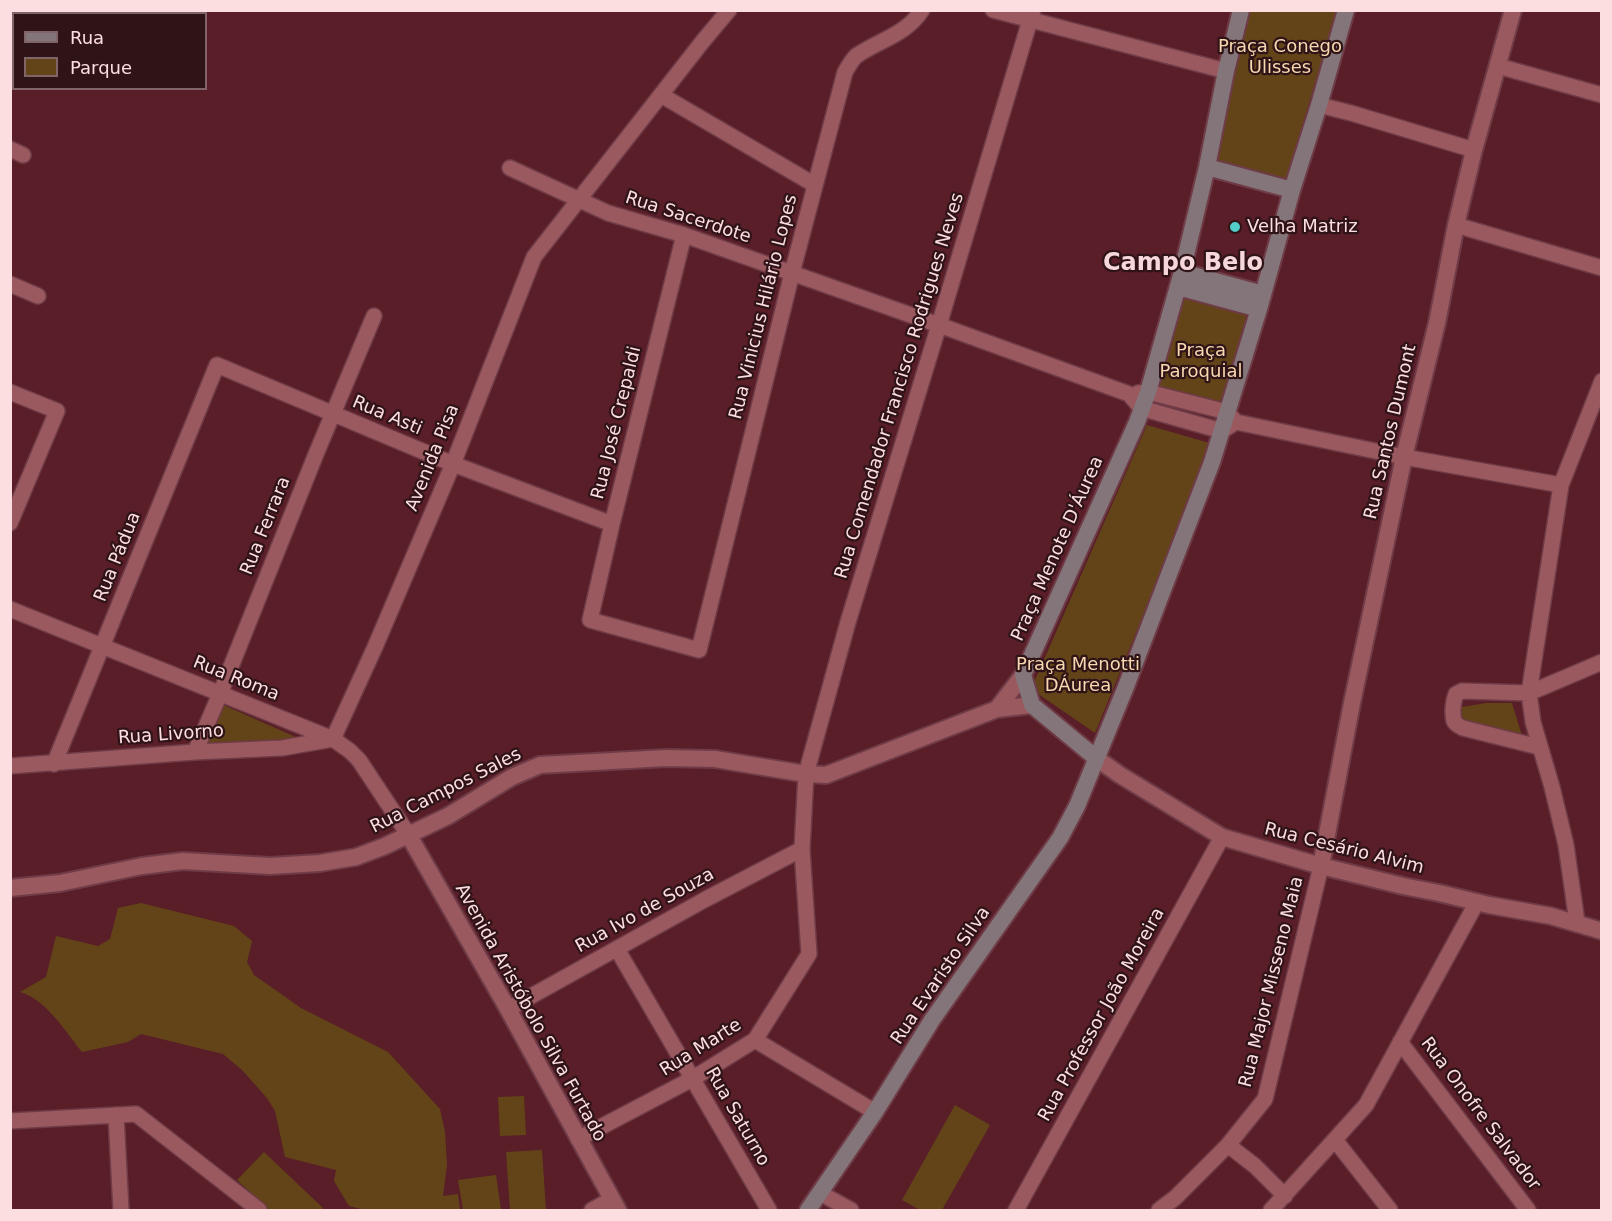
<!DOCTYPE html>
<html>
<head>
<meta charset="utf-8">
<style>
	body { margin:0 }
	#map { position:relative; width:1612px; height:1221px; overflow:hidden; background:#591e28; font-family:"DejaVu Sans",sans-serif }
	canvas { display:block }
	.frame { position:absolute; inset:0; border:12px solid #fddee0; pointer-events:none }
	.legend { position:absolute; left:12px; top:12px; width:195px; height:78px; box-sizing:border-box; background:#2e1317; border:2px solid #816467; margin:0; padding:8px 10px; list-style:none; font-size:18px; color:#fddee0 }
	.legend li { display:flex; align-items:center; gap:12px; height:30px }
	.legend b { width:30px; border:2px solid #816467 }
</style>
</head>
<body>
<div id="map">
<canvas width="1612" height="1221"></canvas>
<div class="frame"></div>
<ul class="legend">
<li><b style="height:8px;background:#837579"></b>Rua</li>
<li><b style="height:16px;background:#634418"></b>Parque</li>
</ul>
</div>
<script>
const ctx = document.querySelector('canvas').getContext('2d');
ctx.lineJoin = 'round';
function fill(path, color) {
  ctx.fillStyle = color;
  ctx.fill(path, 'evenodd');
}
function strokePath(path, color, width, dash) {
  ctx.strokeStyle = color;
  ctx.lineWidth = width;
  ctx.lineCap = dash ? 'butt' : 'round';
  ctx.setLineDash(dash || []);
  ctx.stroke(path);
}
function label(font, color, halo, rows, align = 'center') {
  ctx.font = font + ' "DejaVu Sans",sans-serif';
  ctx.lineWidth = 4.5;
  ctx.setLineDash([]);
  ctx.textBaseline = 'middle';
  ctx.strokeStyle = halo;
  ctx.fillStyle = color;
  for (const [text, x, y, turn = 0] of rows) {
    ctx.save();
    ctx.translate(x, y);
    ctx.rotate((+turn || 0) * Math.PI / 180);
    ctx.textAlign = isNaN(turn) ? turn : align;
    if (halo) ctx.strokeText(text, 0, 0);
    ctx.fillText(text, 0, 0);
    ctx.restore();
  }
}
fill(new Path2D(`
	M1249,11H1337L1286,179L1219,161L1216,154Z
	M1185,293L1248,309L1224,407L1158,390Z
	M1147,425L1213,444L1095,733L1031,689Z
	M1486,703H1512L1524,742L1465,726L1456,708Z
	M221,704L298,738L203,746Z
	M141,903L234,926L252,941L247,962L254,975L301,1008L388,1052L440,1109L445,1132L447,1165L443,1196L458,1194L460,1210H365L349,1206L334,1181L336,1170L285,1157L275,1111L267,1098L242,1070L223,1054L141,1034L128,1042L82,1052C65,1031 47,1000 20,992L46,977L56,936L98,946L110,939L118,908Z
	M524,1096L526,1135L500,1136L498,1097Z
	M955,1105L990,1125L942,1210H920L902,1200Z
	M542,1150L546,1210H510L506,1152Z
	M264,1152L323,1208L321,1210H269L237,1180Z
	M496,1175L501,1210H463L458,1180Z`), '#634418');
const minor = new Path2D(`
	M993,10L1226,71
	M1498,66L1602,95
	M661,95L815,185
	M1319,105L1351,113L1474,150
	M10,149L23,155
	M510,168L608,213L684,235L939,325L1129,394L1141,408L1222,431L1236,422
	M1456,225L1602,268
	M684,235L612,524L590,620L699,650L792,273L845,72C848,67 852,60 856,56C879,40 906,35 922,10
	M10,284L38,296
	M10,392L57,411L10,523
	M1138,393L1148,392L1227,412L1236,422L1404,457L1561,485
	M10,609L333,739L350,751L359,760L408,834
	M333,739L375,647L453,464L534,257L703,41L729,10
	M1539,747L1463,728C1459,726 1456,725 1454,721C1452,713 1453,701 1456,694L1462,691L1529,693L1602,662
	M195,752L220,694L316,454L374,316
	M54,764L217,365L453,464L612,524
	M10,766L195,752L282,748L333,739
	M1577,922L1566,845L1552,787L1533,722L1529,693L1561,485L1602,381
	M617,949L769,1210
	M508,1009L706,899L802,849
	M755,1040L875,1112
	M1400,1042L1528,1210
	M116,1115L121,1210
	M10,1121L136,1114L259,1210
	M578,1139L692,1079L755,1040L809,954L802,849L806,774L848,622L939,325L1033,10
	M1335,1140L1390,1210
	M1228,1145L1255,1166L1285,1196
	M820,1193L851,1210
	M592,1210L612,1199
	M1016,1210L1222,837
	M1159,1210L1175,1198L1228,1145L1265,1099L1321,866
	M1271,1210L1366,1105L1477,902`);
const tertiary = new Path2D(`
	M997,709L1023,675
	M1096,758L1120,775L1222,837L1321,866L1403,886L1439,893L1489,905L1551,916L1602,931
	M408,834L508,1009L618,1210
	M1321,866L1352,703L1404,457L1437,323L1456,225L1474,150L1513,10
	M10,888L60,883L142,866L183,861L270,866L320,863L356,857L385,846L448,816L512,777L540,765L666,758L715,759L806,774L826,775L997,709L1032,705`);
const secondary = new Path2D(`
	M1207,167L1292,190
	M1182,272L1263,294
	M1178,287L1259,309
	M1096,758L1032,705L1023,675L1137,422L1148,392L1182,272L1207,167L1226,71L1241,10
	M808,1210L875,1112L932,1020L1060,838L1077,806L1125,689L1212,462L1259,309L1292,190L1319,105L1346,10`);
strokePath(minor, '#6e3b46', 18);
strokePath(tertiary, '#6e3b46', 20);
strokePath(secondary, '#6e3b46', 20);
strokePath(minor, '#9a585f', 15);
strokePath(tertiary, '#9a585f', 16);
strokePath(secondary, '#837579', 16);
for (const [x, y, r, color] of [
	[1235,227,6,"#53cdca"]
]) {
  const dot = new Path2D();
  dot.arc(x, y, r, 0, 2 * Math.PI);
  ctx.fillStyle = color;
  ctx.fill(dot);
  strokePath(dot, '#2e1317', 2);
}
label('18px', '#f8d8b0', '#2e1317', [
	["Praça Conego",1280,47],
	["Ulisses",1280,68],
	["Praça",1201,351],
	["Paroquial",1201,372],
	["Praça Menotti",1078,665],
	["DÁurea",1078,686]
]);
label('18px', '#fddee0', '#2e1317', [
	["Rua Sacerdote",688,218,18],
	["Rua Vinicius Hilário Lopes",764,307,-76],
	["Rua Comendador Francisco Rodrigues Neves",900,386,-73],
	["Rua Asti",387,416,23],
	["Rua José Crepaldi",617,423,-76],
	["Rua Santos Dumont",1391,432,-77],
	["Avenida Pisa",433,458,-68],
	["Rua Ferrara",266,526,-68],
	["Praça Menote D'Áurea",1058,549,-66],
	["Rua Pádua",118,557,-68],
	["Rua Roma",236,679,22],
	["Rua Livorno",171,735,-4],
	["Rua Campos Sales",446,791,-27],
	["Rua Cesário Alvim",1344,849,14],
	["Rua Ivo de Souza",645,911,-29],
	["Rua Evaristo Silva",941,976,-56],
	["Rua Major Misseno Maia",1272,982,-76],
	["Avenida Aristóbolo Silva Furtado",530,1013,61],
	["Rua Professor João Moreira",1102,1015,-61],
	["Rua Marte",701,1048,-32],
	["Rua Onofre Salvador",1480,1114,53],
	["Rua Saturno",737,1117,60]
]);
label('18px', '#fddee0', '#2e1317', [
	["Velha Matriz",1247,227]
], 'left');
label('bold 24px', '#f7d8da', '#2e1317', [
	["Campo Belo",1183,264]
]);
</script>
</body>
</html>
